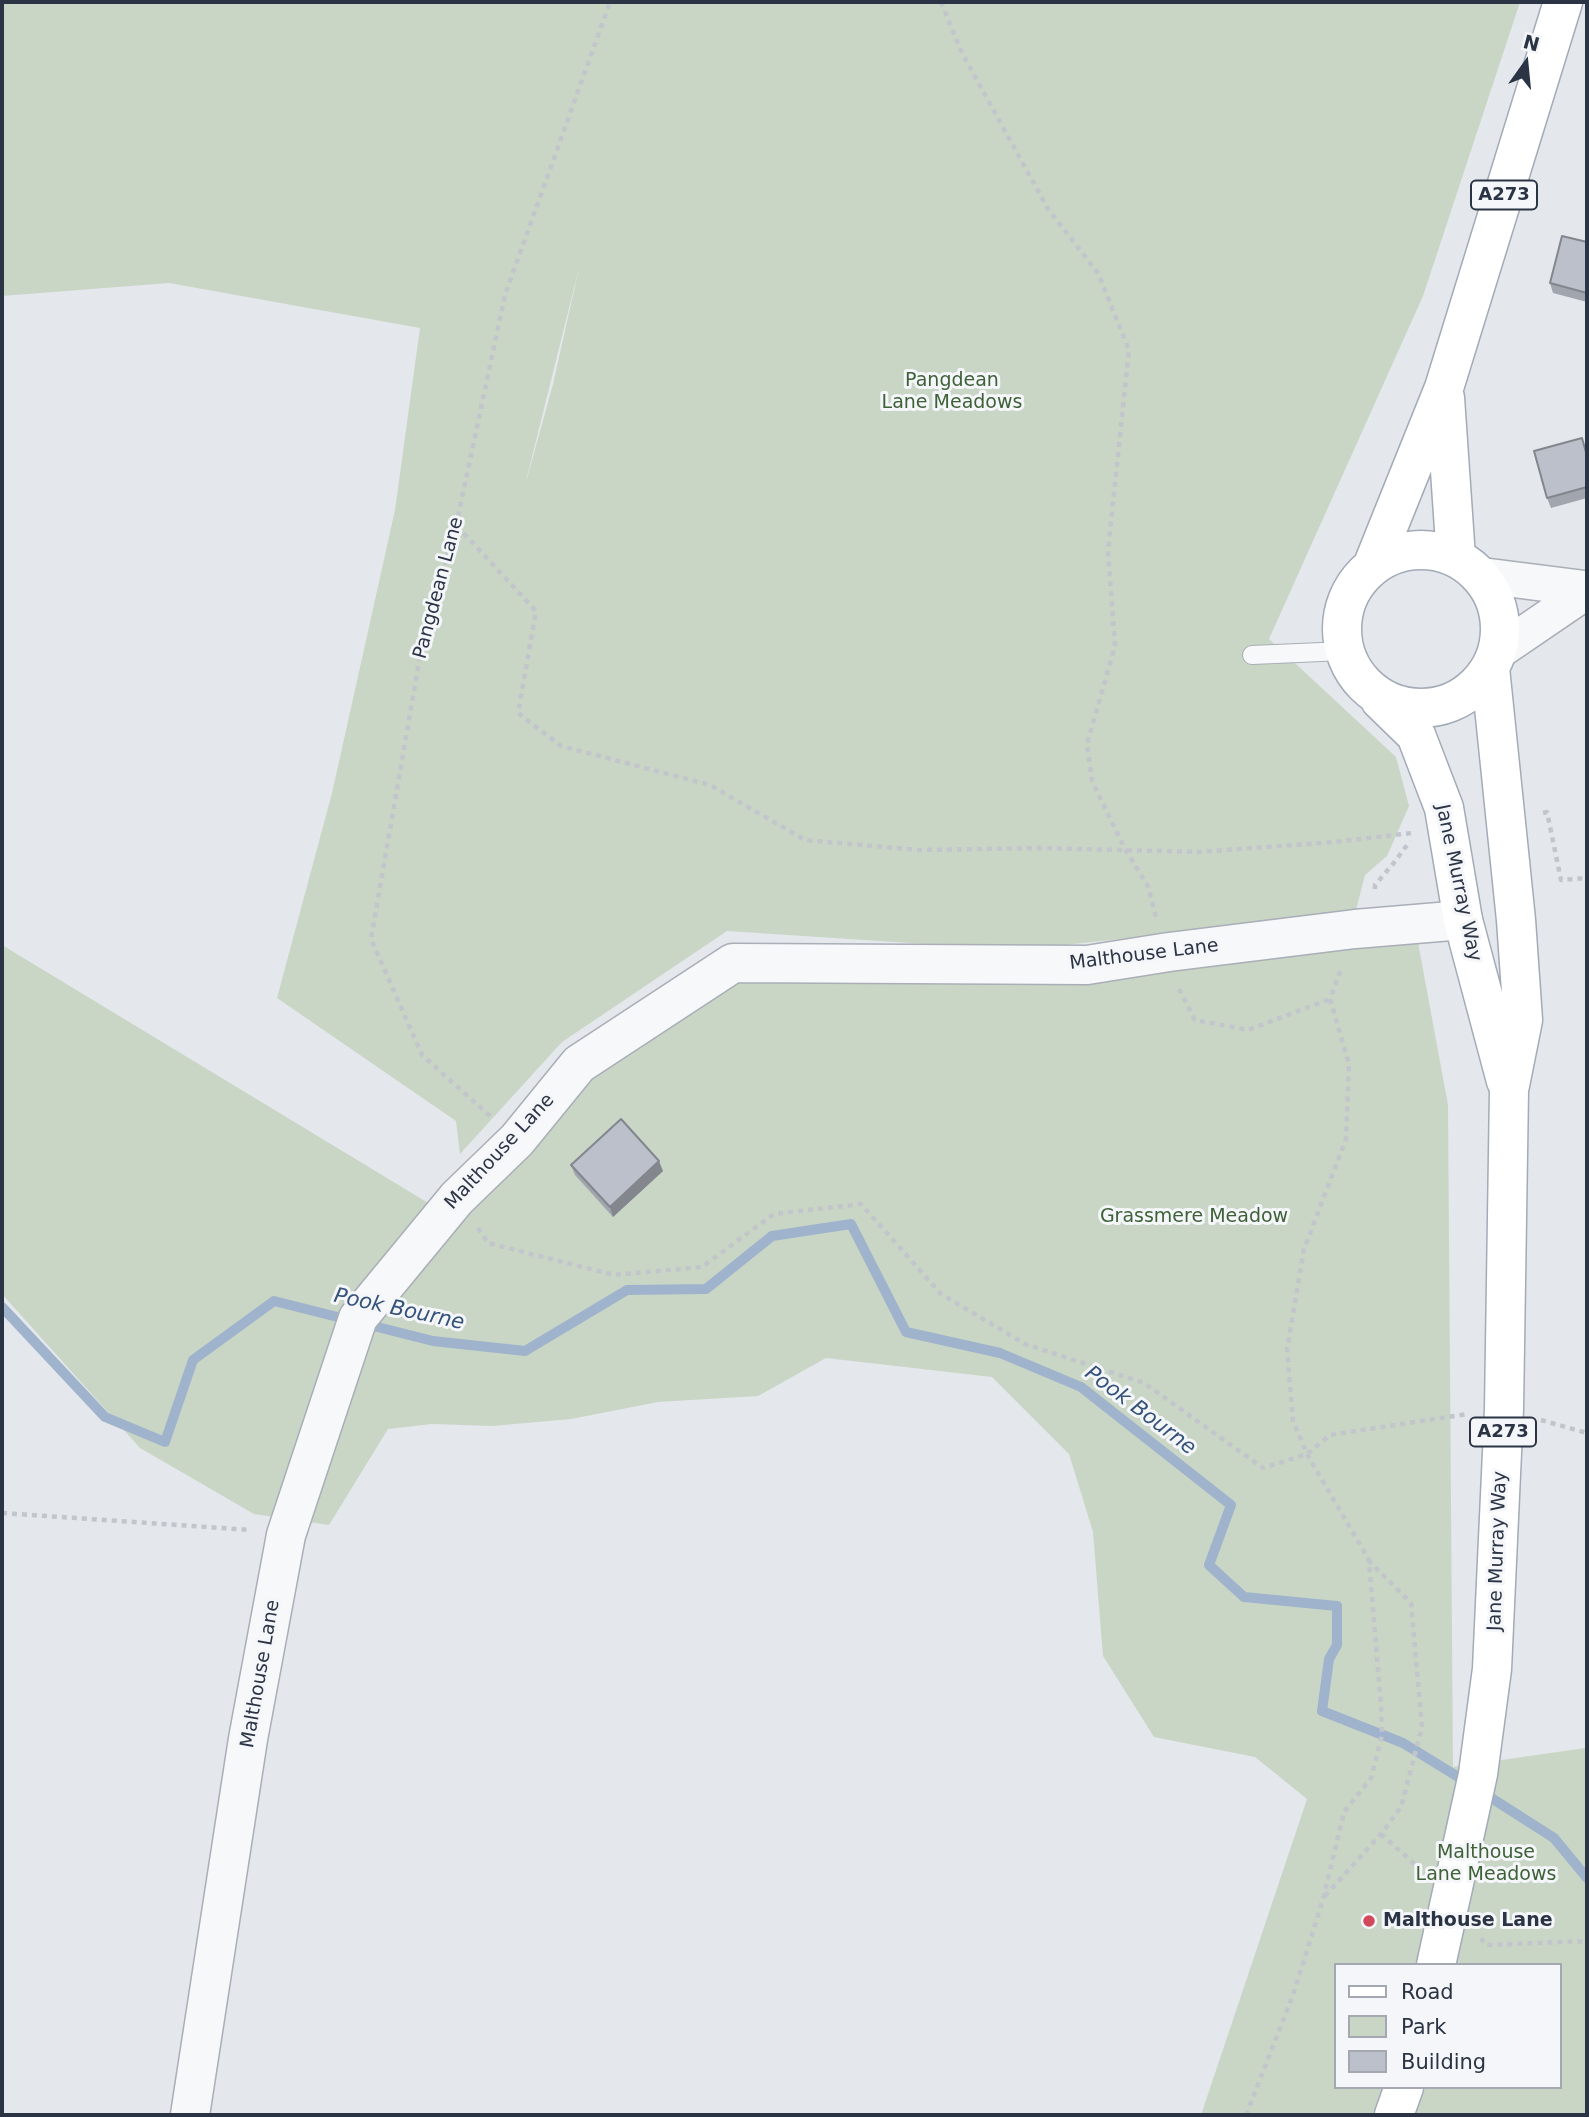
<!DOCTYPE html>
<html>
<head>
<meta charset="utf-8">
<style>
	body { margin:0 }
	#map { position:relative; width:1589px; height:2117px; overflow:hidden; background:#e4e7ec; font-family:"DejaVu Sans",sans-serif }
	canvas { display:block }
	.frame { position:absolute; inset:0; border:4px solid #2b3445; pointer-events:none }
	.legend { position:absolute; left:1334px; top:1963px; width:228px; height:126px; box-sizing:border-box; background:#f4f6f9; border:2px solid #a4a8b1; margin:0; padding:9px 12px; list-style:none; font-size:21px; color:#2b3445 }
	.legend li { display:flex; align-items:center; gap:14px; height:35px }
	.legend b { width:35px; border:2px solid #a4a8b1 }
	.north { position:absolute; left:1491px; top:28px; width:70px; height:70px; -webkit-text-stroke:5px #f4f6f9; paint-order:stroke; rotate:15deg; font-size:19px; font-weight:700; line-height:28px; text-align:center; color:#2b3445 }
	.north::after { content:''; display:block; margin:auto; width:24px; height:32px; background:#2b3445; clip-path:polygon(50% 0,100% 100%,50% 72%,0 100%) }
</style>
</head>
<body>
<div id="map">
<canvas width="1589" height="2117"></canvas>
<div class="frame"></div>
<ul class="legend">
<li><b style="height:9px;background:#fff"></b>Road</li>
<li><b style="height:19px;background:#c9d6c5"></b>Park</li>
<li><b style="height:19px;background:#bbc0ca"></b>Building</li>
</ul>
<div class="north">N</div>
</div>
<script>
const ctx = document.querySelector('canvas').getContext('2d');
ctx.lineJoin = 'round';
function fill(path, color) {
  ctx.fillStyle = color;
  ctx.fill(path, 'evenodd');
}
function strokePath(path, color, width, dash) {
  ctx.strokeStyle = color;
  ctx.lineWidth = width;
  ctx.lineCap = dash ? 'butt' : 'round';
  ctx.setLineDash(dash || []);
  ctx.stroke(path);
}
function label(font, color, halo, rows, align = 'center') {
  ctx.font = font + ' "DejaVu Sans",sans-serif';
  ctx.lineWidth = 6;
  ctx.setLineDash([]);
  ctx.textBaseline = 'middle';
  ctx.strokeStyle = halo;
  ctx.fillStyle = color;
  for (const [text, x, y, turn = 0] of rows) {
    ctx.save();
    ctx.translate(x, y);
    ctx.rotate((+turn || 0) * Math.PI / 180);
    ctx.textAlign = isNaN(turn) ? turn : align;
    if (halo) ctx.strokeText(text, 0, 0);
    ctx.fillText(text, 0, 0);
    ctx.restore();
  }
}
fill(new Path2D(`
	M2,2H1520L1423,296L1269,639L1396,757L1409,806L1387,856L1365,875L1355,914L1017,950L727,931L562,1042L460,1154L456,1121L277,998L332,793L395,510L420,328L169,283L2,296ZM580,264L553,384L526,482V481Z
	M1417,937L1448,1105L1453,1767L1585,1748L1587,1751V2115H1201L1307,1799L1255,1757L1154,1737L1103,1656L1093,1532L1069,1454L992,1377L826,1358L758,1396L658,1402L571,1419L492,1426L432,1424L388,1429L329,1525L254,1514L140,1448L2,1294V945L453,1218L593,1078L740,974L935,984L1013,980ZM1335,1965H1559V2087H1335Z`), '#c9d6c5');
strokePath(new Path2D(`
	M2,1307L105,1417L165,1442L193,1360L274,1301L433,1341L525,1351L627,1290L706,1289L772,1236L851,1224L906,1332L1000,1353L1081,1387L1231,1505L1209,1565L1244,1597L1337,1606V1645L1329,1659L1322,1711L1403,1743L1468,1783
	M1482,1792L1554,1838L1587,1878`), '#9fb4cc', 10);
const service = new Path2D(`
	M1252,655L1344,651`);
const minor = new Path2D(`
	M1478,575L1587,589
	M1496,653L1587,591`);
const tertiary = new Path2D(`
	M190,2115L248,1739L286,1535L358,1318L457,1198L517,1140L579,1064L733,963L1087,965L1169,952L1355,929L1463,920`);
const primary = new Path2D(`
	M1445,398L1456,558
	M1342 629a79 79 0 1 1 158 0a79 79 0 1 1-158 0Z
	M1372,567L1444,388L1563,2
	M1380,700L1416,735L1444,808L1463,920L1506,1081
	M1436,1965L1478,1774L1492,1669L1504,1409L1509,1090L1523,1020L1516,920L1490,668
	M1394,2115L1404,2087`);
strokePath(service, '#a9aeb7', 20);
strokePath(minor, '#a9aeb7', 38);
strokePath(tertiary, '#a9aeb7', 41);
strokePath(primary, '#a3abb8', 41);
strokePath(new Path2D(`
	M941,2L962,53L1048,209L1098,273L1129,350L1108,551L1115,646L1087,744L1092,781L1125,849L1148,886L1156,917
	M457,526L536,611L518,713L561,746L710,785L805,840L919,850L1042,848L1199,852L1334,842L1412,833
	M1543,813L1547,812L1561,880L1587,878
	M1375,889V885L1393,864L1410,841
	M1179,989L1195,1020L1248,1030L1330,999
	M490,1116L422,1055L371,939L423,639L456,526L505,295L610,2
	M478,1228L488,1243L614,1275L702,1267L774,1214L861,1204L941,1294L1025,1344L1144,1383L1263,1468L1307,1454L1330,1435L1468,1414
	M1541,1420L1587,1433
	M2,1513L251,1530
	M1381,1834L1420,1869
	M1325,1896L1381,1834L1401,1807L1422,1727L1411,1603L1369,1561
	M1481,1938L1486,1945L1587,1941
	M1246,2115L1293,1995L1323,1899L1344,1812L1371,1778L1382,1735L1381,1706L1369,1560L1307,1454L1293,1421L1287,1349L1304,1249L1346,1139L1349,1064L1330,999L1341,969`), '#c2c5cb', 4.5, [5, 5]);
strokePath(service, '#f7f8fa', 18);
strokePath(minor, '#f7f8fa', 35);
strokePath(tertiary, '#f7f8fa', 38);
strokePath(primary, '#fff', 38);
fill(new Path2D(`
	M1587,242V302L1553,293L1550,283Z
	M1587,453V498L1551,508L1547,498Z
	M571,1165L663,1171L613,1217L575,1175Z`), '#a1a5ae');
fill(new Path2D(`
	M659,1161L663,1171L613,1217L610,1207Z`), '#83868d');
const building = new Path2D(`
	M1562,236L1587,242V293L1550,283Z
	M1582,438L1587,456V487L1547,498L1534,451Z
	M621,1119L659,1161L610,1207L571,1165Z`);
fill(building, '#bbc0ca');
strokePath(building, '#83868d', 2);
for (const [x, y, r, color] of [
	[1369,1921,7,"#d1495b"]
]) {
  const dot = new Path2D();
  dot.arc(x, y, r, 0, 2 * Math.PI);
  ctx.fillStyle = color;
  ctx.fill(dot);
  strokePath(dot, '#f4f6f9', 2.5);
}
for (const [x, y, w] of [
	[1504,195,66],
	[1503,1432,66]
]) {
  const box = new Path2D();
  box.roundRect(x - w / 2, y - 14.5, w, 29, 5);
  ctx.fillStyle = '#f4f6f9';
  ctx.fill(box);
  strokePath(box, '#2b3445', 2);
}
label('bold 18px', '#2b3445', null, [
	["A273",1504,195],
	["A273",1503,1432]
]);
label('19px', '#3f6138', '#f4f6f9', [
	["Pangdean",952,381],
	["Lane Meadows",952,403],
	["Grassmere Meadow",1194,1217],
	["Malthouse",1486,1853],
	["Lane Meadows",1486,1875]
]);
label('19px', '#2b3445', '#f4f6f9', [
	["Pangdean Lane",439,588,-75],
	["Jane Murray Way",1458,883,78],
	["Malthouse Lane",1144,955,-7],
	["Malthouse Lane",500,1152,-47],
	["Jane Murray Way",1498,1551,-88],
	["Malthouse Lane",261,1674,-80]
]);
label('bold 19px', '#2b3445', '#f4f6f9', [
	["Malthouse Lane",1383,1921]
], 'left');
label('italic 21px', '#34527a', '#f4f6f9', [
	["Pook Bourne",399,1310,12],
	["Pook Bourne",1140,1411,37]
]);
</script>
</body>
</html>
